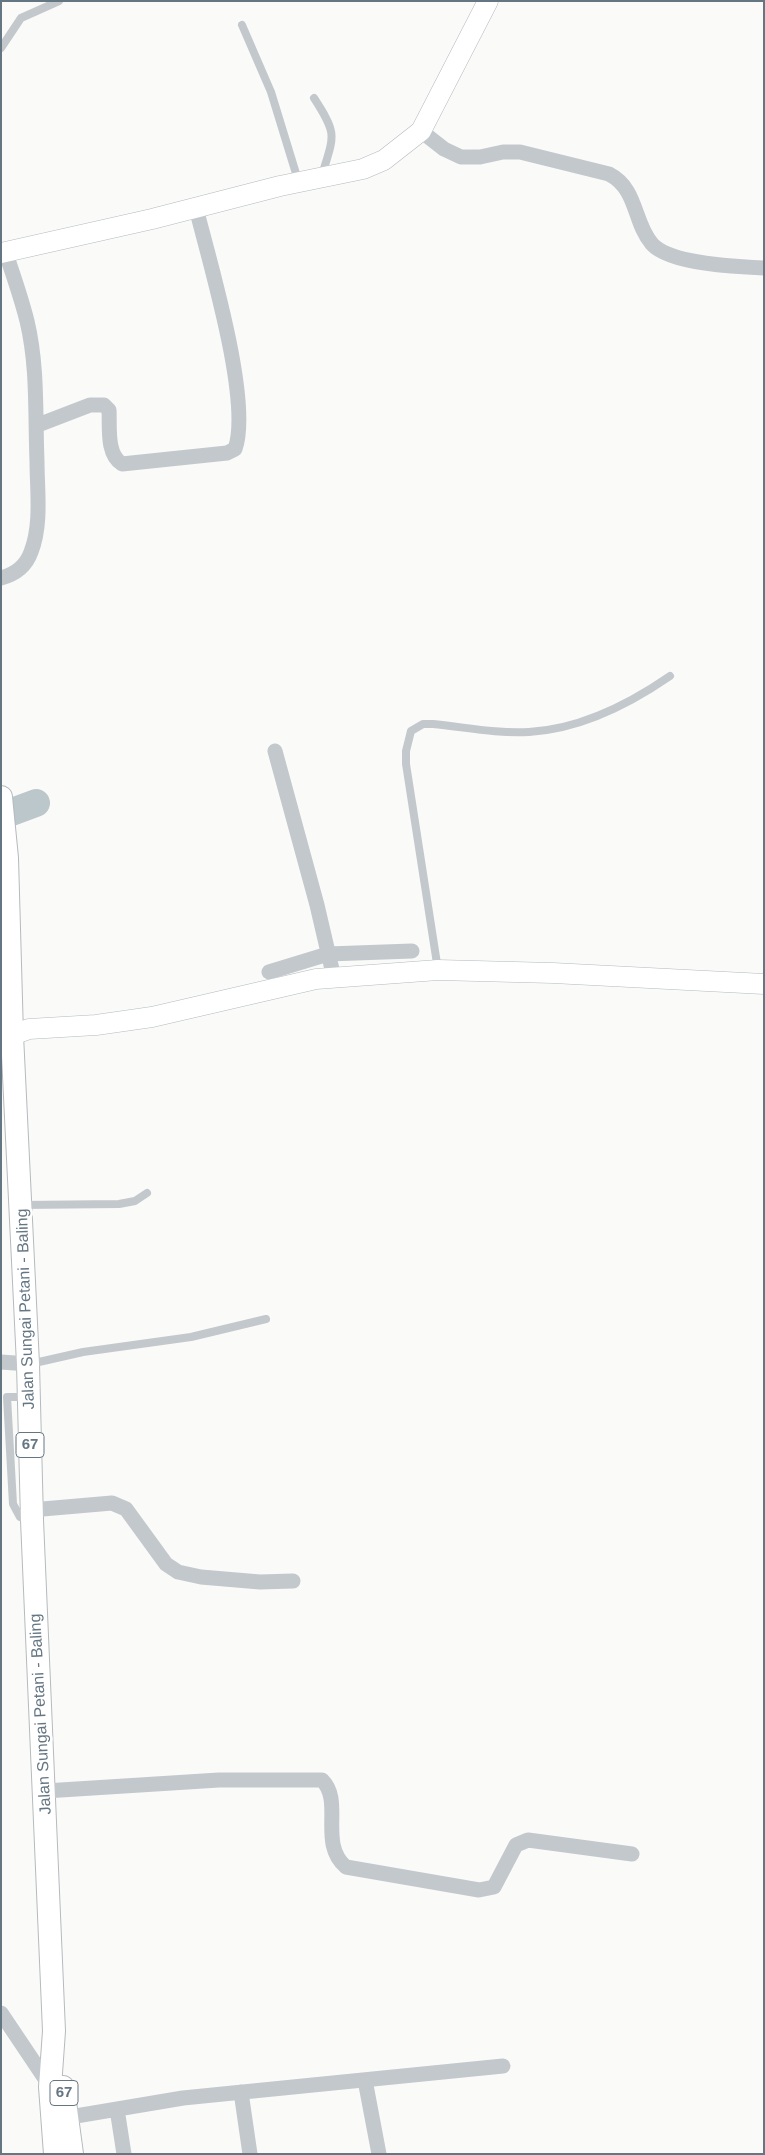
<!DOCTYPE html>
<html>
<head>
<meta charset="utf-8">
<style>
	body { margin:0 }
	#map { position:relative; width:765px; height:2155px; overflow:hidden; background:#fafaf8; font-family:Arial,sans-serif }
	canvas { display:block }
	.frame { position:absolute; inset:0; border:2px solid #657683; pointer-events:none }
</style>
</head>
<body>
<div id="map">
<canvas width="765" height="2155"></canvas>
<div class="frame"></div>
</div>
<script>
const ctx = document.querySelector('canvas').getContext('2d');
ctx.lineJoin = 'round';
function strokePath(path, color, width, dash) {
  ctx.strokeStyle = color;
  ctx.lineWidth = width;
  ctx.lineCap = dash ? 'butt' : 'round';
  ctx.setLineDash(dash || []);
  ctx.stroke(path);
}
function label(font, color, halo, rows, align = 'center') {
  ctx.font = font + ' Arial,sans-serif';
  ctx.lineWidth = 5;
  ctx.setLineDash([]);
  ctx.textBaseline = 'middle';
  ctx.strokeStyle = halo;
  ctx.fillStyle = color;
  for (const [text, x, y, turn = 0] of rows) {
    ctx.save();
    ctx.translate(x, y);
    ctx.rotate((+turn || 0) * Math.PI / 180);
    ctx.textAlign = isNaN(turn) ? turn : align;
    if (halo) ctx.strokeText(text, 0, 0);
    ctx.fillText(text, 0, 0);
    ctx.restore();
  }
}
strokePath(new Path2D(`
	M1,816L36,803`), '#bbc7cb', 28);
const secondary = new Path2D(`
	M1,253L152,219L280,186L363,169L384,160L421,131L488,1
	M12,1035L29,1029L96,1025L152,1017L316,979L438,970L553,973L764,984`);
const primary = new Path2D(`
	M1,797L7,858L12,1035L28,1364L32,1520L54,2031L50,2087L55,2154
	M63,2087L72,2154`);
strokePath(secondary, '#b3babf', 21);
strokePath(primary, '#b5babe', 24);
strokePath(new Path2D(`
	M242,25L271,92L298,180
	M1,48L21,18L59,1
	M314,98C338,135 334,135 322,175
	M438,970L406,764V751L411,731L423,724H433C464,727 497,734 529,732C581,729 628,705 670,676
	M22,1205L119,1204L135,1201L147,1193
	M30,1364L83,1352L191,1337L266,1319
	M27,1397H7L13,1504L20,1517L28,1520`), '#c3c8cc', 8);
strokePath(new Path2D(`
	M421,131L444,149L461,157H480L503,152H520L609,174C638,189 633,222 652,244C670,264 738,267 764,268
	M38,425L90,405H104L109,410C110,427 106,454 122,464L227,453L235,449C252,402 209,260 196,208
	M1,578C16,574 26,566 31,552C42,524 37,490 37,461C35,414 38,367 27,321C21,297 13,274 5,251
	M275,751L317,905L334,978
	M269,972L328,954L412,951
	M1,1362L28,1364
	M31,1510L112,1503L126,1509L166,1564L178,1572L201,1577L260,1582L293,1581
	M45,1791L219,1780H322C344,1801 318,1844 346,1867L479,1890L494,1887L516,1845L528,1840L632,1854
	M1,2013L50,2086
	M365,2080L379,2154
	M241,2092L250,2154
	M117,2109L124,2154
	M58,2119L183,2098L503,2066`), '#c3c8cc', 15);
strokePath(secondary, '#fff', 20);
strokePath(primary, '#fff', 22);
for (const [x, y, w] of [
	[30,1445,28],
	[64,2093,28]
]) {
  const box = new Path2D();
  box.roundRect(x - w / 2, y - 12.5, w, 25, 4);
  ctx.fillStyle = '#fff';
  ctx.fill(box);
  strokePath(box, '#657683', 1);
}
label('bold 15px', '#657683', null, [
	["67",30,1445],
	["67",64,2093]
]);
label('16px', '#657683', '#fff', [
	["Jalan Sungai Petani - Baling",26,1309,-92],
	["Jalan Sungai Petani - Baling",41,1714,-93]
]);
</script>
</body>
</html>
